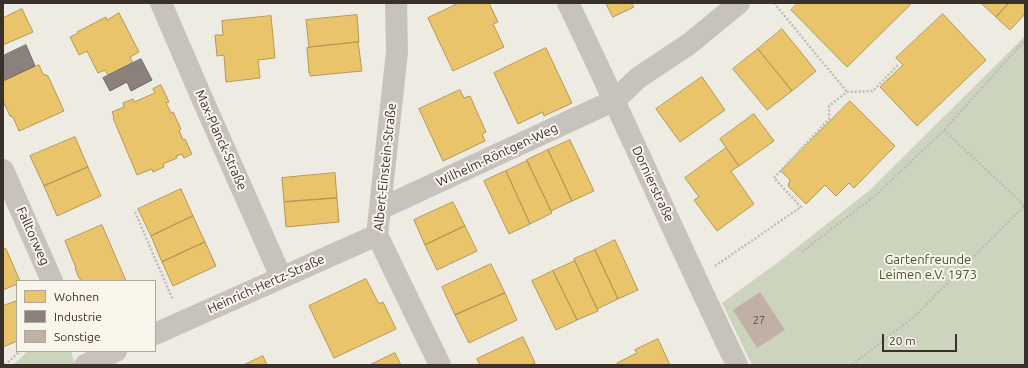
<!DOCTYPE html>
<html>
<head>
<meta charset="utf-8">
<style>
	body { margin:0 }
	#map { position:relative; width:1028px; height:368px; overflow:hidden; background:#eeebe3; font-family:Ubuntu,sans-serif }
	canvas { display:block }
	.frame { position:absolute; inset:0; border:4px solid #383029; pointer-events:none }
	.legend { position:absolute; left:16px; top:280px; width:140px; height:72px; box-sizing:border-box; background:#faf5eb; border:1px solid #aca69d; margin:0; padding:5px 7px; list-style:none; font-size:12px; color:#383029 }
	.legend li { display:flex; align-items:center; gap:8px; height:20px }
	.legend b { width:20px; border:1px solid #aca69d }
	.scale { position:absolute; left:882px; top:334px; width:75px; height:18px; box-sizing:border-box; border:2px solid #383029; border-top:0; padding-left:5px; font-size:12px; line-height:14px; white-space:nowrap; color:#383029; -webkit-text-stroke:3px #faf5eb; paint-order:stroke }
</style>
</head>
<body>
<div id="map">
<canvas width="1028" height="368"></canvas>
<div class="frame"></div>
<ul class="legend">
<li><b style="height:11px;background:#e9c46a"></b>Wohnen</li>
<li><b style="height:11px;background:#8a817c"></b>Industrie</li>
<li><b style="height:11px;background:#c1b1a5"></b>Sonstige</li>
</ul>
<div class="scale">20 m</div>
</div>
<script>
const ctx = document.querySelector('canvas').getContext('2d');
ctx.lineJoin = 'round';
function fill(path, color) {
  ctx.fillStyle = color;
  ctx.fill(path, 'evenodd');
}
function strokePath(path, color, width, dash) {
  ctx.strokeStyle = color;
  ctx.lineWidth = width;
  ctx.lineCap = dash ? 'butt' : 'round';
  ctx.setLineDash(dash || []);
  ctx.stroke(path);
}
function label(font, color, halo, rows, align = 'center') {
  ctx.font = font + ' Ubuntu,sans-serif';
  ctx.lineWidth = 4;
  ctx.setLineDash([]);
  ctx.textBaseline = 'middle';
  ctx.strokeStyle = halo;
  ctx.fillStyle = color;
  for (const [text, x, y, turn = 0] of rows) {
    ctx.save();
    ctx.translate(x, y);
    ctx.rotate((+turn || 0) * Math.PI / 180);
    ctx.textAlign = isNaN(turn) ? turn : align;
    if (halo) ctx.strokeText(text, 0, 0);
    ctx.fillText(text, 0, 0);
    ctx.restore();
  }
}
fill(new Path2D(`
	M1025,36V365H752L722,303L777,263L870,190Z
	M28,351H71L75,365H13Z`), '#ccd4bd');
const homes = new Path2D(`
	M459,3H489L498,22L493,24L504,47L453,71L428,18Z
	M606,3H631L634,7L613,17Z
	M798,3H912L847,67L791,10Z
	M983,3H1009L996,17L982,4Z
	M1009,3H1025V14L1010,30L996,17Z
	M22,9L33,32L3,45V16L4,17Z
	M119,13L139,52L130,57L133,63L108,75L105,70L98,73L87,51L79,55L70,37L78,33L77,32L106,17L107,20Z
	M943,14L986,60L917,126L880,87L903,65L896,58Z
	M357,15L359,42L309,47L306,20Z
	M271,16L275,58L258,60L260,78L226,82L224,55L217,56L215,35H223L222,21Z
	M782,29L816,71L792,91L758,49Z
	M358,42L362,71L310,76V72L309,73L307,48Z
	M546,48L572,103L544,116L543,112L518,124L494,73Z
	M758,49L792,91L767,110L733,69Z
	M39,65L43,74L48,76L64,111L19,131L13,117L10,116L3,101V81Z
	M702,77L725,110L680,142L656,109Z
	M161,85L169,102L166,103L171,113L173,112L181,129L179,130L183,140L185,139L192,154L184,158L182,154L176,156L177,158L163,164L164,167L153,172L152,169L137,175L113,118L114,117L112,112L124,107L123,103L133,99L134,102L155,93L153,89Z
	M460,90L464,98L470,96L486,132L482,134L485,141L443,161L419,109Z
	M850,101L895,146L854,188L849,183L836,196L825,185L806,204L788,186L790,180L781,171Z
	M754,114L774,141L739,166L720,139Z
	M75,137L88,167L44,186L30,156Z
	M570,140L594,191L572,201L548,150Z
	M726,148L739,166L731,171L754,204L717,231L694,200L699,197L685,178Z
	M548,150L572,201L551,211L527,160Z
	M527,161L552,213L530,224L506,171Z
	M88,167L101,196L57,216L44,186Z
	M506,171L530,224L509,234L484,181Z
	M335,173L337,198L284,202L282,178Z
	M181,189L193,216L151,236L138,209Z
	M337,198L339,222L286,227L284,202Z
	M453,202L465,226L425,245L414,220Z
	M193,216L205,242L162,262L151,236Z
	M102,225L126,281H82L80,278H79L75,268H76L65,241Z
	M465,226L477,251L437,270L425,245Z
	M615,240L638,290L618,299L595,250Z
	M205,242L216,266L173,286L162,262Z
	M6,249L20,281H17V284L3,290V250Z
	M595,250L618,299L597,309L574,259Z
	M575,261L598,311L577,320L553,271Z
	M491,264L505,293L455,315L442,287Z
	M553,271L577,320L556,330L532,281Z
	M366,279L379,304L383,302L396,329L334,358L309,306Z
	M505,293L517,320L469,343L455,315Z
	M17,301V341L3,347V306Z
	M523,337L535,363L531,365H480L477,359Z
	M658,339L670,365H618L617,363L637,353L635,350Z
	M395,353L401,365H370Z
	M263,356L267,365H244Z`);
fill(homes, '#e9c46a');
strokePath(homes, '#b49856', 1);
const industry = new Path2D(`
	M26,45L35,66L3,81V56Z
	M141,59L152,80L131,91L127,82L110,91L103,78Z`);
fill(industry, '#8a817c');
strokePath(industry, '#716963', 1);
fill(new Path2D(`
	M760,292L785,330L757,348L733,310Z`), '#c1b1a5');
strokePath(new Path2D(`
	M774,3L847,92
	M944,130L1025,206
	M135,212L173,300
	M802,252L876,195L944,130L1025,40
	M715,266L801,207L774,178L829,119V106L847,92L873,91L898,65
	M5,365L20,351
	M852,365L915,316L1025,205`), '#c0bbb4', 2.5, [2, 2]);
strokePath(new Path2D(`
	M161,3L201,96L281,277
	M396,3L397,52L377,235L440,365
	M568,3C626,123 679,245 737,365
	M3,170L52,281
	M380,209L615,100L638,78L689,44L739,3
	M155,334L377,235
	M85,365L116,351`), '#c7c2bc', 22);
label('11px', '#5a5048', null, [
	["27",759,320]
]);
label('13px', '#383029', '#faf5eb', [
	["Max-Planck-Straße",221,140,66],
	["Wilhelm-Röntgen-Weg",497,155,-25],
	["Albert-Einstein-Straße",385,167,-84],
	["Dornierstraße",653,184,65],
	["Falltorweg",33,236,66],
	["Heinrich-Hertz-Straße",266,284,-24]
]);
label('13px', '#42572d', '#faf5eb', [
	["Gartenfreunde",928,260],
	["Leimen e.V. 1973",928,275]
]);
</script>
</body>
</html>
